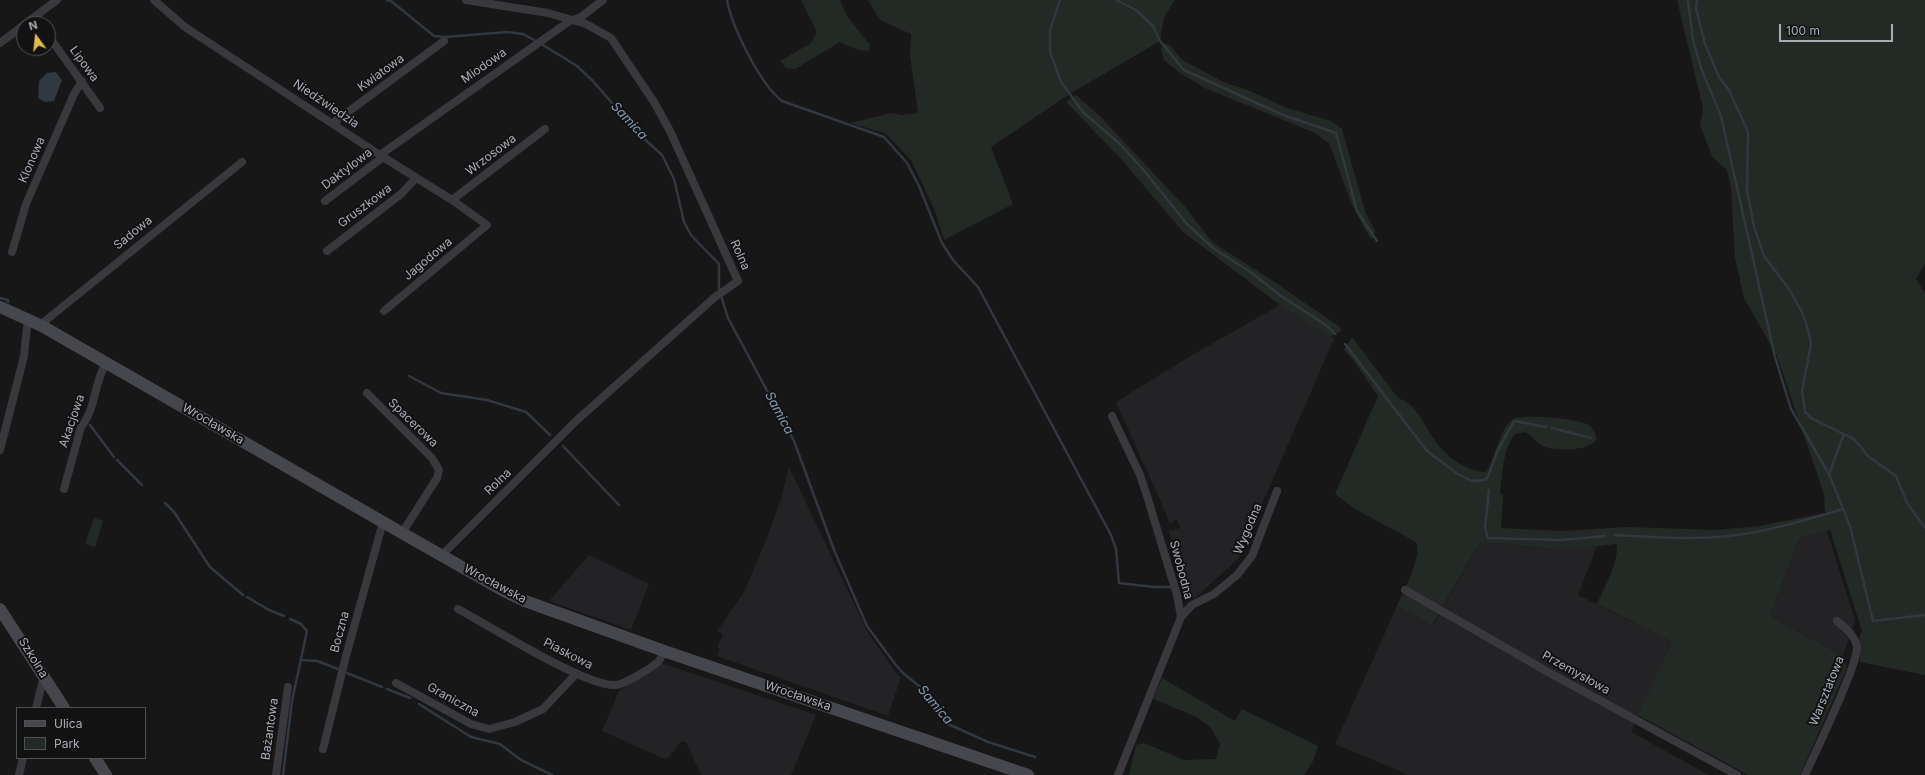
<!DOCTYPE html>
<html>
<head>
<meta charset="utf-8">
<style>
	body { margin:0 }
	#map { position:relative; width:1925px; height:775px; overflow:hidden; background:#171718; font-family:Inter,sans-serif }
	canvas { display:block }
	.legend { position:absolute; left:16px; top:707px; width:130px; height:52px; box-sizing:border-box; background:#121213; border:1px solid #4f5055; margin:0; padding:5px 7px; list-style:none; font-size:12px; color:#aaadb7 }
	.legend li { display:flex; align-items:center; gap:8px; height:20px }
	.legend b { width:20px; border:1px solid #4f5055 }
	.north { position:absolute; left:16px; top:16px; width:40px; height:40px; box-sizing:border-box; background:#121213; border:1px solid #4f5055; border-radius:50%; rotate:345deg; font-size:11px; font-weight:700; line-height:16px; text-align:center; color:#aaadb7 }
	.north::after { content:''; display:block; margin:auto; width:14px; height:18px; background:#e2bc46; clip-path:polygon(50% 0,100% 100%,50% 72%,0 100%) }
	.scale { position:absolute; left:1779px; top:24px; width:114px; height:18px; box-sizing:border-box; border:2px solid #aaadb7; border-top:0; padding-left:5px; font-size:12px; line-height:14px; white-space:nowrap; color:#aaadb7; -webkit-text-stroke:3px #121213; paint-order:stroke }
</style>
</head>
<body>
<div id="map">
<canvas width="1925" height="775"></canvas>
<ul class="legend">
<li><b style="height:5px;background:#46474d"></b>Ulica</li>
<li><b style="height:11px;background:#232a25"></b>Park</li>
</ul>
<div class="north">N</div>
<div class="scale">100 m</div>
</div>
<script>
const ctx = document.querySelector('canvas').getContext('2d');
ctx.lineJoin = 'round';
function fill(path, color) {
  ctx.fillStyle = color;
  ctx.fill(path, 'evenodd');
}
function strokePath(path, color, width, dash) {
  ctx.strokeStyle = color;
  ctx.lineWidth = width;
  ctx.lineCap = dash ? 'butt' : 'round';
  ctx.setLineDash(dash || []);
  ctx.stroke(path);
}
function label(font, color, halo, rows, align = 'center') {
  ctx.font = font + ' Inter,sans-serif';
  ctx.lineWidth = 4;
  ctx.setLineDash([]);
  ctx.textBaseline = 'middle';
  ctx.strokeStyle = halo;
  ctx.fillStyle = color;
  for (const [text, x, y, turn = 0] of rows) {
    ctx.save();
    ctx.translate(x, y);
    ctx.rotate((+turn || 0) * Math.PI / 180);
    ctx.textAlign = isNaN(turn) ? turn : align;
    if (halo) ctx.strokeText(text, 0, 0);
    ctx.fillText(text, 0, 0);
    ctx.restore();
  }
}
fill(new Path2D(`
	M1280,305L1334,339L1238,559L1194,599L1188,597L1169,531L1180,528L1177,519L1169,524L1167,516L1116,402L1187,358Z
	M789,467L867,631L897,674L901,677L888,716L717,656L720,649L717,647L723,634L717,631L744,592L767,538L781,499Z
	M1827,531L1855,620L1843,656L1770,616L1799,539Z
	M1480,542L1567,550L1597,546L1578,595L1672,642L1631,732L1709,775H1409L1335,744L1397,606L1433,625Z
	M589,555L649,584L631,630L549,601Z
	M661,663L816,715L791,775H701L686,742H680L674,752H672L670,756L665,759L602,731L619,691Z`), '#232325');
fill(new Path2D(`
	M801,0H840L847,16L870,45L869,51L858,50L840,42L795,69L786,68L780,61L811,43L817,32Z
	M868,0H1175L1164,17L1160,41L1068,95L991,147L1013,204L944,240L934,209L911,160L885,133L850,123L891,113L902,115L918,113L910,55L911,34L880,20Z
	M1677,0H1925V263L1916,279L1925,293V675L1860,662L1859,638L1862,631L1830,530L1799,539L1770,616L1843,656L1847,668L1800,775H1748L1638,715L1672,642L1597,604C1603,589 1621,559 1616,544L1567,550L1480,542L1432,625L1397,606C1403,592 1423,555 1416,542L1355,509L1335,494L1378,396L1351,357L1344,350L1352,337L1398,398C1415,404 1423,421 1432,436C1443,454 1464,471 1486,472C1495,460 1499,430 1512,420C1521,413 1576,419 1587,424C1593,427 1595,434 1597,439C1591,451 1555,452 1543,446C1537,443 1532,436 1526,432L1515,434C1502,451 1503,473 1500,493L1503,495L1501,528L1561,531L1628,527L1719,530L1759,526L1825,513L1824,494L1777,356L1744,298L1735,258L1731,188L1727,170L1713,158L1700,126L1703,108Z
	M1164,43L1171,46L1181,59L1221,81L1250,91L1287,108L1331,121L1342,129L1365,211L1375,231L1372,240L1364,228L1351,202L1329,143L1313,132L1207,89L1180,73L1164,60L1161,49Z
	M1076,95L1101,117L1186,208L1212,242L1270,279L1340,327L1341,331L1330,337L1280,305L1182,231L1123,161L1066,102Z
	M94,518L103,521L95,547L85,544Z
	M1162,678L1235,721L1242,709L1318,746L1313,761L1304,775H1129L1136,745L1144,743L1184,760L1216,759L1220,744L1211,728L1197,717L1153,699Z`), '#232a25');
fill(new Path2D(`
	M56,72L62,80L54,101L45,102L38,98L39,81L47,73Z`), '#313840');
strokePath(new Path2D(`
	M387,0L391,1L434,36L445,37L507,32L523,34L534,40
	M727,0C732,27 760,84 782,101L884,137L907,163L919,186L942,243L953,260L978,287L1111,535L1116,549L1119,583L1154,587H1171
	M1060,0L1050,30V52L1061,82L1083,112L1121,145L1146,173L1187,224L1213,248L1249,271L1281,296L1326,325L1335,334
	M1116,0L1136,10L1153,26L1160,41L1184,70L1283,115L1336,133L1357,211L1377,241
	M1688,0L1693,40L1701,68L1721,116L1775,357L1791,409L1829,474
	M1697,0L1696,8L1705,44L1719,77L1729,90L1748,132L1747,190L1754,227L1764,256L1789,289L1802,312L1808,329L1811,344L1802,391L1805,412L1811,418L1854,439L1869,457L1896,476L1907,503L1925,528
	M543,45L577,66L592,80L639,134L662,155L674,179L684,222L691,235L719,264V289L728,318L794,441L834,550L867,626L895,664L903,673L929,694L948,724L988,742L1035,757
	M0,298L8,300V302
	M1345,344L1427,451L1458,474L1472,481L1485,480L1488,477L1497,452L1514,421L1546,427
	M409,376L441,393L487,400L526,412L550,435
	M90,425L114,457
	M1552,428L1591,438
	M1844,434L1829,474L1850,526L1873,621L1925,615
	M563,446L619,505
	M117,460L142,485
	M1489,490L1485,528L1488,538L1560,540L1605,536
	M165,503L174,512L210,567L243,595
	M1615,535C1653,537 1691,540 1729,536C1767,532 1806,520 1843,509
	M247,597L269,610L284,616
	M300,660L317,661L338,669
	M347,673L382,687
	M387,689L410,698
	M419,704L471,737L500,744L521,760L552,775
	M283,775L292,701L307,631L301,624L290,619`), '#313840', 2.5);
strokePath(new Path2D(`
	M154,0L185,27L383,157L452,200L487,225L384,311
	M35,17L40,24
	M25,24L57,0
	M48,35L100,108
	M0,43L24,25
	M333,123L444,41
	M380,155L561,27L572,20L581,17L603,0
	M452,200L545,129
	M325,201L383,157
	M327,251L401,194L416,178
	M12,252L26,204L74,94L82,81
	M42,326L45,321L242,162
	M367,393L432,458L439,470L437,478L402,533
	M1112,416L1140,475L1147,496L1177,595L1181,617L1118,775
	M0,450L24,356L27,327L30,320
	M64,489L81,427C96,409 94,382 106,363
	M442,555L576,421L715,297L738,281L670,131L654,102L611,38L586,24L548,13L466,0
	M1405,590L1548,672L1737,775
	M458,609C488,625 586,687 615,685C624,685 651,668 658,662C661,659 662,655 664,651
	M1181,617L1192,605L1214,594L1237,575L1252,556L1277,491
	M396,683L471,724L489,729L515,722L543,709L576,674
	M36,708L43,680L45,678
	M323,749L346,656L383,522
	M19,775L23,758
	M276,775L288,687
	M1805,775C1815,753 1858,665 1857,647C1855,635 1845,628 1837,621`), '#38383d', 8);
strokePath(new Path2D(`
	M0,307L42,326L402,533L504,591L525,601L664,651L1028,775
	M0,609L64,708
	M95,758L106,775`), '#46474d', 12);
label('12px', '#aaadb7', '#121213', [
	["Lipowa",84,64,54],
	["Miodowa",484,66,-35],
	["Kwiatowa",381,73,-36],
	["Niedźwiedzia",326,104,34],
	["Wrzosowa",491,155,-37],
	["Klonowa",32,160,-67],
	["Daktylowa",347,169,-37],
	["Gruszkowa",365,206,-37],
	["Sadowa",133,233,-39],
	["Rolna",740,255,66],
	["Jagodowa",428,259,-40],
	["Akacjowa",72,421,-71],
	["Spacerowa",413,423,44],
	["Wrocławska",213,424,30],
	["Rolna",498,482,-44],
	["Wygodna",1248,529,-67],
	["Swobodna",1181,570,75],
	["Wrocławska",495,584,28],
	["Boczna",340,632,-75],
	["Piaskowa",568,654,27],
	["Szkolna",33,658,58],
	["Przemysłowa",1576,673,29],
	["Warsztatowa",1827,691,-68],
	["Wrocławska",798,696,19],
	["Graniczna",453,700,29],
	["Bażantowa",270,729,-82]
]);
label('italic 13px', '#8497af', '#121213', [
	["Samica",629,121,47],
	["Samica",779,413,62],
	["Samica",935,705,50]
]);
</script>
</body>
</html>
